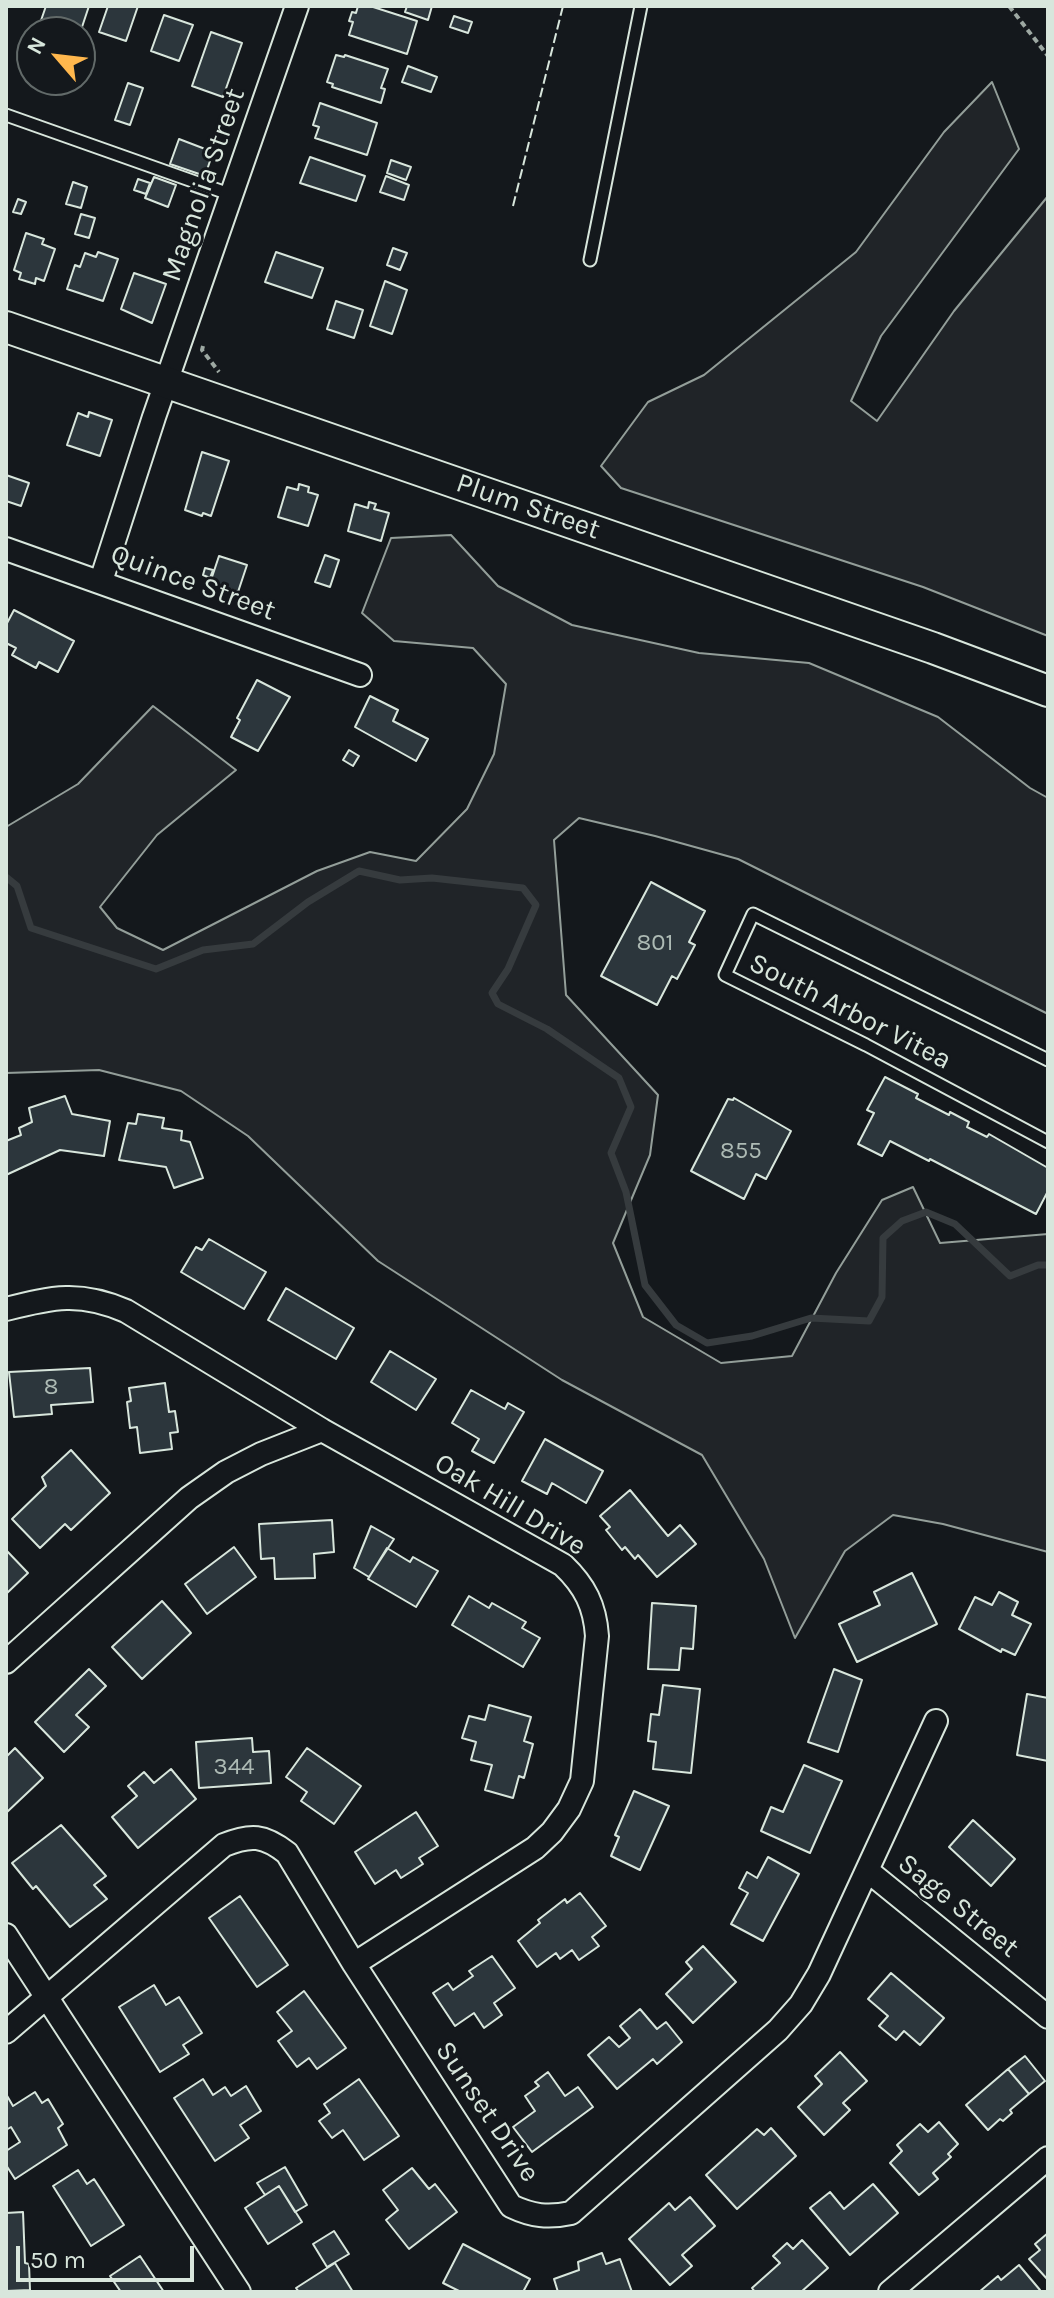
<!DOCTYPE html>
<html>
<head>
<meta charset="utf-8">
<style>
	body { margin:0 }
	#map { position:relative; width:1054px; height:2298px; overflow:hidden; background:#14181c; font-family:Karla,sans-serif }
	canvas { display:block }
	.frame { position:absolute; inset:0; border:8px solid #d8e6dc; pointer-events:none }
	.north { position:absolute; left:16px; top:16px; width:80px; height:80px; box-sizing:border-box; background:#14181c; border:2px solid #626a69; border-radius:50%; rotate:298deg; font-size:22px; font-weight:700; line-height:32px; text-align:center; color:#d8e6dc }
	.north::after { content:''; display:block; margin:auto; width:28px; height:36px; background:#ffb74d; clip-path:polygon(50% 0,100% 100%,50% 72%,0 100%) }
	.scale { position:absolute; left:16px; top:2246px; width:178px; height:36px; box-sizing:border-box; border:4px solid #d8e6dc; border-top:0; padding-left:10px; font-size:24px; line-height:28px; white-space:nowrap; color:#d8e6dc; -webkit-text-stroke:6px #14181c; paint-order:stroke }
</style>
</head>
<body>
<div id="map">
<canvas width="1054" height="2298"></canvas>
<div class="frame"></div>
<div class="north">N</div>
<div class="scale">50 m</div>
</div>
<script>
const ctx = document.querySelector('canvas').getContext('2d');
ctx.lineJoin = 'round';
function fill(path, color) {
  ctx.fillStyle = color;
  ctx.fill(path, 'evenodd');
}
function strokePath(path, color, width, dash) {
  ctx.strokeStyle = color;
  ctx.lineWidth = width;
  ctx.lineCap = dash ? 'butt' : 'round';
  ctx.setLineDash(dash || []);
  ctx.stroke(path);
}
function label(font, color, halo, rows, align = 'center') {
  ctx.font = font + ' Karla,sans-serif';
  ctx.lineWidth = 6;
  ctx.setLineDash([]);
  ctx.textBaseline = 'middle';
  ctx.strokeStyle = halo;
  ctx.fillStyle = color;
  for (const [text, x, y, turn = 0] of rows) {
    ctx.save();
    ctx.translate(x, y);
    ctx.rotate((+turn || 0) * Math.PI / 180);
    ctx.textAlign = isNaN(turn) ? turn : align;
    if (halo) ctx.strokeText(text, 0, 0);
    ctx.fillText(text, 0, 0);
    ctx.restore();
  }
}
const green = new Path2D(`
	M992,82L1019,149L881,336L851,401L877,421L954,311L1048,196V636L923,587L621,488L601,466L648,402L704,375L856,252L944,132Z
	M451,535L498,586L572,625L699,653L809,663L938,717L1030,788L1048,798V1014L738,859L655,836L579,818L554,840L566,995L658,1095L650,1155L613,1243L643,1317L721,1363L792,1356L836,1273L882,1200L913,1187L940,1243L1048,1234V1552L943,1524L893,1515L845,1551L795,1638L764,1559L702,1455L562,1380L378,1261L248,1136L181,1091L99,1070L6,1073V827L78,784L153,706L236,770L157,835L100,907L117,928L163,950L317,871L370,852L416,861L467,809L494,754L506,684L473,648L394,641L362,613L391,538Z`);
fill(green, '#202428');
strokePath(green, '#939e99', 2);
strokePath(new Path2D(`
	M6,877L17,886L31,928L156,969L203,950L253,944L308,902L359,871L400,880L432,878L523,888L536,905L508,969L492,993L498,1004L547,1029L619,1078L631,1107L611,1153L626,1192L645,1285L676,1325L707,1343L752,1336L811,1318L869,1321L882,1297L883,1238L902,1221L926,1212L955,1224L1010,1276L1038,1265H1048`), '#363b3e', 7);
const building = new Path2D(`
	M46,6H89L80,33L37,32Z
	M108,6H138L126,41L99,32Z
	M358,6H370L417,21L407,54L349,35L353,22L349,21L352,12L356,13Z
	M407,6H432L428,20L405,12Z
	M164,15L193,25L179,61L151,51Z
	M454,16L472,22L468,33L450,27Z
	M211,32L242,43L223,97L192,86Z
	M336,55L344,57L345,55L388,69L381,88L385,89L381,103L332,87L333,84L327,82Z
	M408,66L437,77L431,92L402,82Z
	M128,83L143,88L130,125L115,120Z
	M320,103L377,123L367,155L315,138L319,127L313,125Z
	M179,139L213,152L205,176L170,164Z
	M310,157L365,176L356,201L300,183Z
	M391,160L411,167L406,180L387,173Z
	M386,176L409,185L404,200L380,192Z
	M154,177L176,185L168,207L145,198Z
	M138,179L150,183L146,194L134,190Z
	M73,182L87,187L81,208L66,204Z
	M18,199L26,202L21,214L13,212Z
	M81,214L95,218L89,238L75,234Z
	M26,233L44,239L42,244L55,249L44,281L36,278L35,284L19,279L21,273L14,270Z
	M393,248L407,253L400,270L387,265Z
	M98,252L118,259L103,301L67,289L75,265L80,267L85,253L96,257Z
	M276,252L323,268L312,298L265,282Z
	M134,273L166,284L152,323L121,309Z
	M385,281L407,290L392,334L370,326Z
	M336,301L363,310L354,338L327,329Z
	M89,412L112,420L100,456L67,445L78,413L88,417Z
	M202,452L229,461L211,516L203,513L202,516L185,510Z
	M6,475L29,483L21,506L6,501Z
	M299,484L309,487L308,492L318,495L308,526L278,517L287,487L298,490Z
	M369,502L376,504L374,509L389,513L381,541L348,531L355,504L368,508Z
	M325,555L339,560L330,587L315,582Z
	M219,556L247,565L238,592L210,583Z
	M205,568L213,570L210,578L203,575Z
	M14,610L74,641L58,672L39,662L36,668L12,655L16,648L6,643V625Z
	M257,680L290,697L258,751L231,737L240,720L237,718Z
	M370,696L398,710L393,721L428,739L416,761L355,727Z
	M349,750L359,756L353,766L343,760Z
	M651,882L705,911L689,942L695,945L677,979L672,976L657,1005L601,976Z
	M885,1077L918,1094L916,1098L949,1115L950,1112L969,1122L967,1127L987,1137L989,1134L1048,1168V1191L1036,1214L930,1159L929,1161L890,1141L882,1156L858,1144L874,1113L867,1110Z
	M65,1096L72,1114L110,1121L104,1156L60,1150L6,1175V1141L21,1135L19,1128L32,1122L29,1108Z
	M734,1098L791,1131L766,1179L756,1174L744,1199L691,1171L728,1099L733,1100Z
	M138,1114L164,1118L162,1128L182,1131L181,1140L190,1142L203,1178L174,1188L166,1167L119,1160L128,1123L136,1124Z
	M209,1239L266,1272L244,1309L181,1272L196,1247L202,1250Z
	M286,1288L354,1328L336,1359L268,1320Z
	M390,1351L436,1379L416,1410L371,1382Z
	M90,1368L93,1402L51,1405L52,1414L14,1417L9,1372Z
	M165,1383L169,1412L175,1411L178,1432L170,1433L172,1449L140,1453L137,1427L130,1428L127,1402L131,1401L129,1388Z
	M471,1390L505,1409L508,1403L524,1412L494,1463L472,1451L479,1439L452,1423Z
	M545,1439L603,1471L586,1503L552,1483L547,1494L522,1481Z
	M71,1450L110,1493L71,1530L65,1524L40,1548L12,1519L46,1486L42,1477Z
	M630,1490L668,1536L680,1525L696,1544L657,1577L638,1555L635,1559L625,1547L622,1550L606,1530L610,1527L600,1516Z
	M332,1520L334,1552L314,1554L315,1578L275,1579L274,1558L261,1559L259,1524Z
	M371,1526L394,1539L369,1577L354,1568Z
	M234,1547L256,1577L207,1614L185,1584Z
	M387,1548L410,1562L413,1557L438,1571L416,1607L368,1579Z
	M6,1550L28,1573L6,1594Z
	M912,1573L937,1624L857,1662L839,1624L880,1605L874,1592Z
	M999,1592L1018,1602L1012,1615L1031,1624L1015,1655L1002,1649L1001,1652L959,1629L975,1597L992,1605Z
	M469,1596L489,1608L492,1603L526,1622L522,1628L540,1638L523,1667L452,1625Z
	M162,1601L191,1633L142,1679L112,1647Z
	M652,1603L696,1606L693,1649L681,1648L679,1670L648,1669Z
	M89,1669L106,1686L76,1715L89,1727L64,1752L35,1722Z
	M834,1669L862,1680L838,1752L808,1742Z
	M663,1685L700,1689L691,1773L653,1769L656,1742L648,1741L651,1714L659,1715Z
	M1027,1694L1048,1698V1761L1017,1755Z
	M489,1705L531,1717L524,1741L533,1744L524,1778L519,1776L513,1798L485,1790L492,1765L471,1760L476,1742L462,1738L469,1716L485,1720Z
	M252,1738L253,1752L269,1751L271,1783L199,1788L196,1742Z
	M15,1748L43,1778L6,1813V1757Z
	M307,1748L361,1786L334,1824L301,1801L307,1792L286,1777Z
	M804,1765L842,1781L810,1853L761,1831L771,1807L783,1812Z
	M171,1769L196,1799L138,1848L112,1817L137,1796L128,1786L144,1772L154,1783Z
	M634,1791L669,1806L640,1870L611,1856L619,1837L615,1835Z
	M416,1812L438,1846L419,1858L423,1864L401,1878L396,1870L375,1884L355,1852Z
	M973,1820L1015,1859L991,1886L949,1847Z
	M61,1825L106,1876L94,1885L107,1899L70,1927L36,1886L33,1889L12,1863Z
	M768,1857L799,1874L763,1941L731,1924L748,1893L739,1888L747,1872L757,1878Z
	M580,1893L606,1926L592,1937L599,1946L579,1960L572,1950L560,1959L556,1953L537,1967L518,1941L540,1923L538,1920L565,1899L567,1903Z
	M240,1896L288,1965L257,1987L209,1918Z
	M703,1946L736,1982L693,2023L666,1994L692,1969L686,1962Z
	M492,1956L515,1988L494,2003L502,2015L484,2028L474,2013L455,2026L433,1993L448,1983L453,1990L473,1976L469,1971Z
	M891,1973L944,2018L920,2045L904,2031L896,2040L879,2026L888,2016L868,1999Z
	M154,1985L166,2005L179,1997L202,2033L183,2045L189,2054L160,2072L119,2007Z
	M304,1991L346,2048L317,2069L309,2058L297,2067L278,2041L292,2031L277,2012Z
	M640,2009L657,2029L666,2022L682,2042L657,2064L653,2059L617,2089L588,2055L609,2037L619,2047L630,2038L620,2026Z
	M840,2052L867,2081L843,2103L850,2110L824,2135L798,2107L822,2084L815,2076Z
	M1025,2056L1045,2081L1029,2094L1008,2069Z
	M1008,2069L1029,2094L1010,2110L1012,2113L1003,2121L1000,2119L988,2130L966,2105Z
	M548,2072L565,2096L578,2087L593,2107L532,2152L513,2127L535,2111L525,2096L539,2086L535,2082Z
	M203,2079L213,2095L225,2087L231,2096L246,2086L261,2111L240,2125L249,2138L215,2161L174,2098Z
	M359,2079L399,2136L364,2160L343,2130L332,2138L319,2121L330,2113L324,2104Z
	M35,2092L42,2103L48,2099L63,2124L58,2128L67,2145L15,2179L6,2165V2151L20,2142L11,2127L6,2130V2094L13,2106Z
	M939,2122L958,2144L948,2154L951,2157L933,2173L938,2179L919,2195L890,2163L902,2151L897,2145L920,2124L928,2132Z
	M771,2128L796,2156L737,2209L706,2175L757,2129L764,2135Z
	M285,2167L307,2205L295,2212L279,2186L265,2195L257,2183Z
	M412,2168L429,2189L435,2184L457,2212L409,2249L386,2220L398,2210L383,2190Z
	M78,2170L87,2184L94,2179L124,2225L91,2246L53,2186Z
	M873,2184L898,2213L850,2255L810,2208L830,2192L844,2209Z
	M279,2186L302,2222L268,2244L245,2208Z
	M690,2197L715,2226L682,2255L692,2266L670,2285L629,2239L669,2203L675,2210Z
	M23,2212L25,2263L29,2264L30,2290L6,2291V2213Z
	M334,2231L349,2254L327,2267L313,2244Z
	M1048,2233V2280L1029,2259L1040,2250L1035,2244Z
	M802,2240L828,2268L801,2292H755L752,2288L780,2263L773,2256L787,2243L793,2249Z
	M463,2244L530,2279L523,2292H461L443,2283Z
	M602,2253L606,2264L620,2259L632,2292H558L554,2279L579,2270L578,2262Z
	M140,2256L164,2292H121L110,2276Z
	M335,2263L353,2292H299L296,2288Z
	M1019,2265L1040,2290L1038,2292H979L998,2276L1001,2280Z`);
fill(building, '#2c363c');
strokePath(building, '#d8e6dc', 2);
const service = new Path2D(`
	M6,115L232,195
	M590,260L641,6
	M1048,1060L753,914L725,975L866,1045L1048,1142`);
const minor = new Path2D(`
	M6,549L360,675
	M101,581L154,417L297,6
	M6,1309C53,1297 80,1291 126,1311L322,1430L563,1565C585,1586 595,1606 597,1636L582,1781L569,1809L552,1832L535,1848L354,1964
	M6,1662L189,1498L226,1472L261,1454L322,1430
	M868,1871L1048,2017
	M6,1935L239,2292
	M6,2032L224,1845C251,1834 264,1835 287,1853L354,1964L511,2206C532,2216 548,2218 571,2213L778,2030L801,2004L819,1974L936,1721
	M890,2292L1048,2158`);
const secondary = new Path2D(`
	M6,327L933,648L1048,691`);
strokePath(service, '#d8e6dc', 15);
strokePath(minor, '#d8e6dc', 26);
strokePath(secondary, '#d8e6dc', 34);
strokePath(new Path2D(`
	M1009,6L1048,56
	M203,346L202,350L219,372`), '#9da8a2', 4, [6, 4]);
strokePath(service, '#14181c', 11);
strokePath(minor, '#14181c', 22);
strokePath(secondary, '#14181c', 30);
strokePath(new Path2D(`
	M513,206L563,6`), '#d8e6dc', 2, [10, 4]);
label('24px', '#adbab4', null, [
	["801",655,943],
	["855",741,1151],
	["8",51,1387],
	["344",234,1767]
]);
label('28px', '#d8e6dc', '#14181c', [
	["Magnolia Street",204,185,-71],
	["Plum Street",528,507,19],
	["Quince Street",193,583,20],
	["South Arbor Vitea",850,1012,27],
	["Oak Hill Drive",510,1505,31],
	["Sage Street",958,1906,39],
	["Sunset Drive",487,2112,56]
]);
</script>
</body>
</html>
